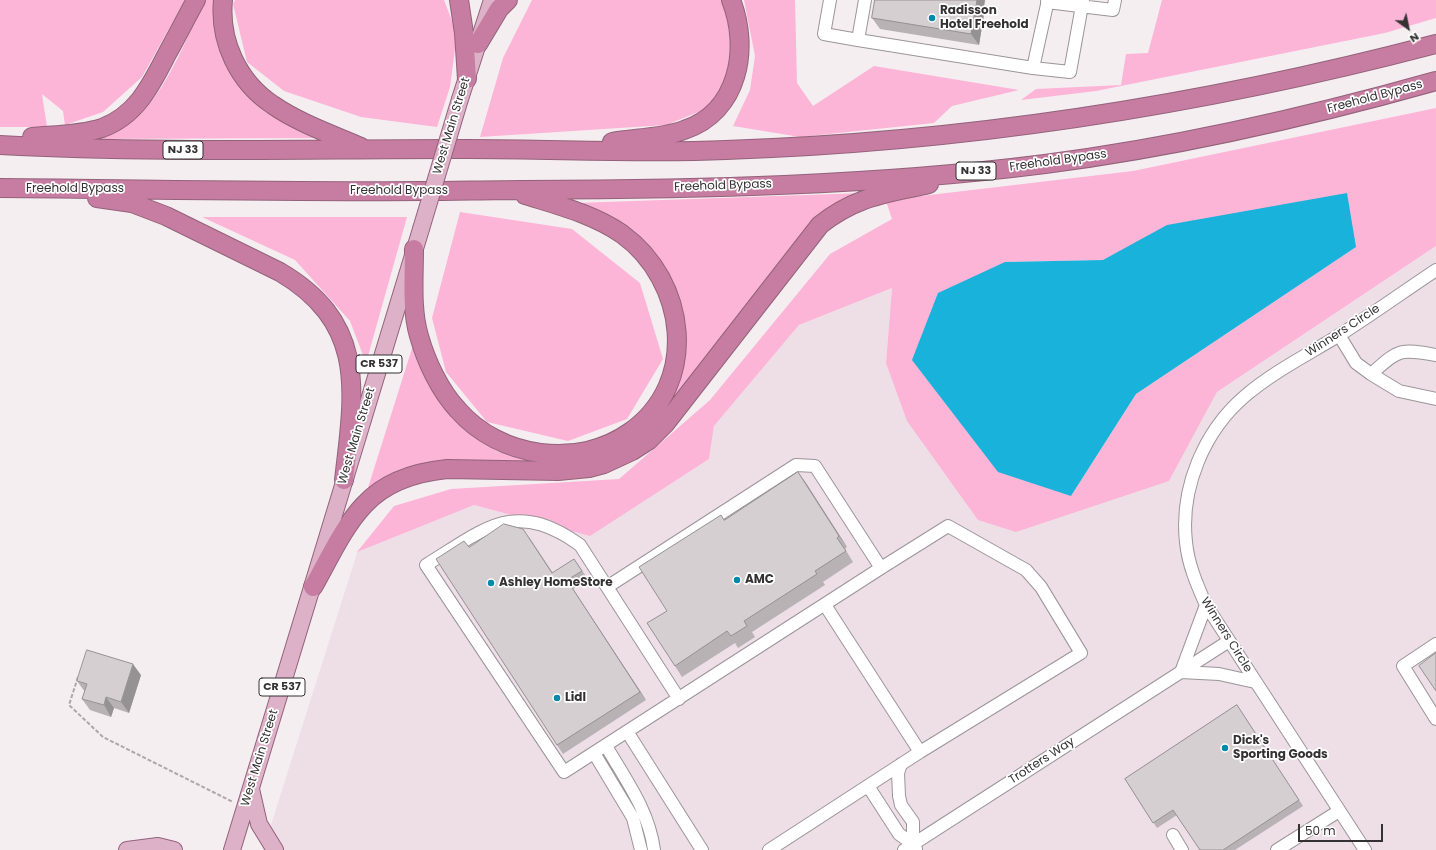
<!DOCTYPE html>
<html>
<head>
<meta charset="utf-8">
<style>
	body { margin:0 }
	#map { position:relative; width:1436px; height:850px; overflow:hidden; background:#f5eef1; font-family:Poppins,sans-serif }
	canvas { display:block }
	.north { position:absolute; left:1388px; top:8px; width:40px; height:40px; -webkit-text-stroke:3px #fff; paint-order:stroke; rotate:147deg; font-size:11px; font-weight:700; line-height:16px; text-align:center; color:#333132 }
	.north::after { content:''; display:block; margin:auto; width:14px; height:18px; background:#333132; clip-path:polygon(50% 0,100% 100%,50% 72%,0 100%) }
	.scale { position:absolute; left:1298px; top:824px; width:85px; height:18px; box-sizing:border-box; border:2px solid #333132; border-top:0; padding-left:5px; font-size:12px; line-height:14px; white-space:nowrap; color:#333132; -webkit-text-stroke:3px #fff; paint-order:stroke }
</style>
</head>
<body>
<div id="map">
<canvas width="1436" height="850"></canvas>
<div class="north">N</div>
<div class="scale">50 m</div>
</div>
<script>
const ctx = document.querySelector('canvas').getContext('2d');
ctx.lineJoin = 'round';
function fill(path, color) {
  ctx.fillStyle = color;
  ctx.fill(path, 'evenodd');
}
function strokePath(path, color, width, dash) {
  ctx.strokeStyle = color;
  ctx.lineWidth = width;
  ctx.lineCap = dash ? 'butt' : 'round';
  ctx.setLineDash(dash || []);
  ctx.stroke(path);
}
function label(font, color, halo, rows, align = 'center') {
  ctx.font = font + ' Poppins,sans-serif';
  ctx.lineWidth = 3.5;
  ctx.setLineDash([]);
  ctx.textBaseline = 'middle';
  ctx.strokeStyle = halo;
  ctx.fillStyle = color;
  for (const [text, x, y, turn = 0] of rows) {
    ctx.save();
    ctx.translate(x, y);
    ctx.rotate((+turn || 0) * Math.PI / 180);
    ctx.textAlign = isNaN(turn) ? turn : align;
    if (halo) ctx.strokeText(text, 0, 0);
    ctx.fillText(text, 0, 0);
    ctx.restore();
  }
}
fill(new Path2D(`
	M1436,246V850H263L358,550L474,505L590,535L709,459L714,426L799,325L892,288L886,363L978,520L1169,481L1217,392Z`), '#eedfe6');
fill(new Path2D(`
	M0,0H185L142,77L103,112L65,125L63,111L42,94L47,127H0Z
	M205,0H219L233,74L258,106L316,138L93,139C105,134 120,131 130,123C162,102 188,35 205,0Z
	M235,0H444L457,34L450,87L437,127L361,117L284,91L247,62L233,4Z
	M532,0H721L735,35L726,85L711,107L666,125L480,137L503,58Z
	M744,0H795L797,83L813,106L874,66L1019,90L952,106L934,123L800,137L733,126L750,90L755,56Z
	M1162,0H1436V18L1385,33L1096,91L1021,100L1036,89L1121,85L1126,54L1148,53Z
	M1436,108V246L1217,392L1169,481L1016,532L978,520L907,421L886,363L892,288L799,325L714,426L709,459L590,536L474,505L357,552L394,506L451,489L619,479L710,400L830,254L892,219L886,201L887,200L1133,171ZM1356,247L1136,394L1071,496L1005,262L1103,260Z
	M864,193L828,213L662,416L680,380L686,327L665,269L576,203Z
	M460,212L572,229L640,283L663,359L627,419L568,441L487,422L446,372L432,318Z
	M202,217H407L366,363L350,321L295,260Z
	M416,336L418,358L434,392L461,427L497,451L538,463L483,464L365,497Z`), '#fcb4d7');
fill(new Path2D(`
	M1347,193L1356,247L1136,394L1071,496L998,472L912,360L938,293L1005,262L1103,260L1167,225Z`), '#18b2da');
const minor = new Path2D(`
	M830,0L824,34L858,40
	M865,0L858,40L1033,68L1070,72L1083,0
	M1047,2L1113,10L1115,0
	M1033,68L1048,0
	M1339,335L1356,363L1371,374L1399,391L1436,399
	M1371,374C1399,350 1398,348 1436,355
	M881,568L948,526L1026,570L1041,587L1081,653L920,752
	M607,587L796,465L815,466L881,568L564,772L426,565C485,529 514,498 580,545L679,699
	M1206,605L1181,672L1219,674L1255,682
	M1436,644L1403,666L1436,719
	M628,733L702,850
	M606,746C626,780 649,811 654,850
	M594,753L633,818L641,850
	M901,764L898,773L899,796L901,805L913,822V844
	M868,786L899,834L913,844L916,849
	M1173,835L1182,850
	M769,850L920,752L825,605
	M904,850L1229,641
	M1277,850L1339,811
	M1365,850L1206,605C1197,585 1188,564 1186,542C1180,488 1204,431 1245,396C1273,372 1307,355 1338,336C1371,315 1403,292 1436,270`);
const major = new Path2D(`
	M460,99L492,0
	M251,789L259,824L275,850
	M127,850L158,846L174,850
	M232,850L421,229`);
const highway = new Path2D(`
	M223,0C219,41 238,82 273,105C297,122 333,135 361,147
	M459,0L464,33L467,79
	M478,44L499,9L508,0
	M32,137C55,135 80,135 102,128C137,115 151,85 167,54C177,36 186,18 196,0
	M612,142C634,138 663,138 684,130C739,112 750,48 731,0
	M0,145C150,153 300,149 450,149C542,148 634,154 726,150C967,142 1204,105 1436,44
	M0,188C140,189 281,192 421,191C455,191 489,190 523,190C697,189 872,186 1045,164C1178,147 1308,117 1436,81
	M97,198L132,203L166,216L280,272C368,324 354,392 344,480
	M414,249C414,277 411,309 419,336C426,361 440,391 458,410C500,458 578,469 630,432C700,383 687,281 622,234C593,214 557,205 525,195
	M313,587C328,561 343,527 364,505C385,482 417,472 447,469L558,471L589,468L604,464L632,451L649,440L665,424L820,225C856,196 886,194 929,184`);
strokePath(minor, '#9b9598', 14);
strokePath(major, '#93627a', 18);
strokePath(highway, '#93627a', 20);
strokePath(new Path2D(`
	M78,677L69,705L103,737L233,802`), '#aca7a9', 2, [4, 2]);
strokePath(minor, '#fff', 12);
strokePath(major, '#ddb1c7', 16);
strokePath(highway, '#c67da1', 18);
const majorBridge = new Path2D(`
	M421,229L460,99`);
strokePath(majorBridge, '#93627a', 18, []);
strokePath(majorBridge, '#ddb1c7', 16);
fill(new Path2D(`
	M875,0H985L984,6L985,8L979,45L880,29L872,18Z
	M798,472L847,547L845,549L853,562L823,582L825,585L752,632L755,637L738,648L735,643L682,677L675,666L724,520Z
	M529,537L553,573L574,559L588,579L573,589L646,700L563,754L557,745L469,547Z
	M141,675L129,713L114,708L111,717L90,710L82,699L85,692L77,681Z
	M1237,705L1303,806L1235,850H1200L1177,815L1157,828L1125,779Z`), '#b8b2b5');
fill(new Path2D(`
	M977,0H985L984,6L985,8L979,45L971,34Z
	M798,472L806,483L847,547L839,536Z
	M567,580L573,589L646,700L640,692Z
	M133,664L141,675L129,713L121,702Z
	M106,697L114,708L111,717L104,705Z`), '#969193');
const building = new Path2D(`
	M875,0H977L971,34L872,18Z
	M798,472L839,536L837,538L846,551L815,571L817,574L744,621L747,626L731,636L727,631L675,666L647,623L667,611L639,567L721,515L724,520Z
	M504,524L523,529L552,573L574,559L582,571L567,580L640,692L557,745L436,559L464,541L469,547Z
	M87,650L133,664L121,702L106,697L104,705L82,699L87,684L77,681Z
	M1436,653V691L1419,666Z
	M1237,705L1299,800L1223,850H1200L1173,810L1153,823L1125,779Z`);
fill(building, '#d6cfd2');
strokePath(building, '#969193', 1);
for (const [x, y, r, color] of [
	[932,18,4,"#038aaa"],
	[737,580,4,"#038aaa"],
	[491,583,4,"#038aaa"],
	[557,698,4,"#038aaa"],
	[1225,748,4,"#038aaa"]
]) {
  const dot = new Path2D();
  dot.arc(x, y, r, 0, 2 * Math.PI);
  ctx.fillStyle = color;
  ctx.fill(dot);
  strokePath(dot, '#fff', 1.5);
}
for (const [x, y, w] of [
	[183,150,40],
	[976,171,40],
	[379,364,46],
	[282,687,46]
]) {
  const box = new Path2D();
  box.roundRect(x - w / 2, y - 9, w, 18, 3);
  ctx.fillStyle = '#fff';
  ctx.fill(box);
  strokePath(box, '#333132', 1);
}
label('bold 11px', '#333132', null, [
	["NJ 33",183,150],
	["NJ 33",976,171],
	["CR 537",379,364],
	["CR 537",282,687]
]);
label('bold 12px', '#333132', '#fff', [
	["Radisson",940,11],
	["Hotel Freehold",940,25],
	["AMC",745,580],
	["Ashley HomeStore",499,583],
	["Lidl",565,698],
	["Dick's",1233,741],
	["Sporting Goods",1233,755]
], 'left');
label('12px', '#333132', '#fff', [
	["Freehold Bypass",1375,97,-15],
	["West Main Street",452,126,-73],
	["Freehold Bypass",1058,161,-8],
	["Freehold Bypass",723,186,-2],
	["Freehold Bypass",75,189],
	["Freehold Bypass",399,191],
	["Winners Circle",1343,331,-33],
	["West Main Street",357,436,-73],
	["Winners Circle",1226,635,58],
	["West Main Street",260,758,-73],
	["Trotters Way",1042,761,-33]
]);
</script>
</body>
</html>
